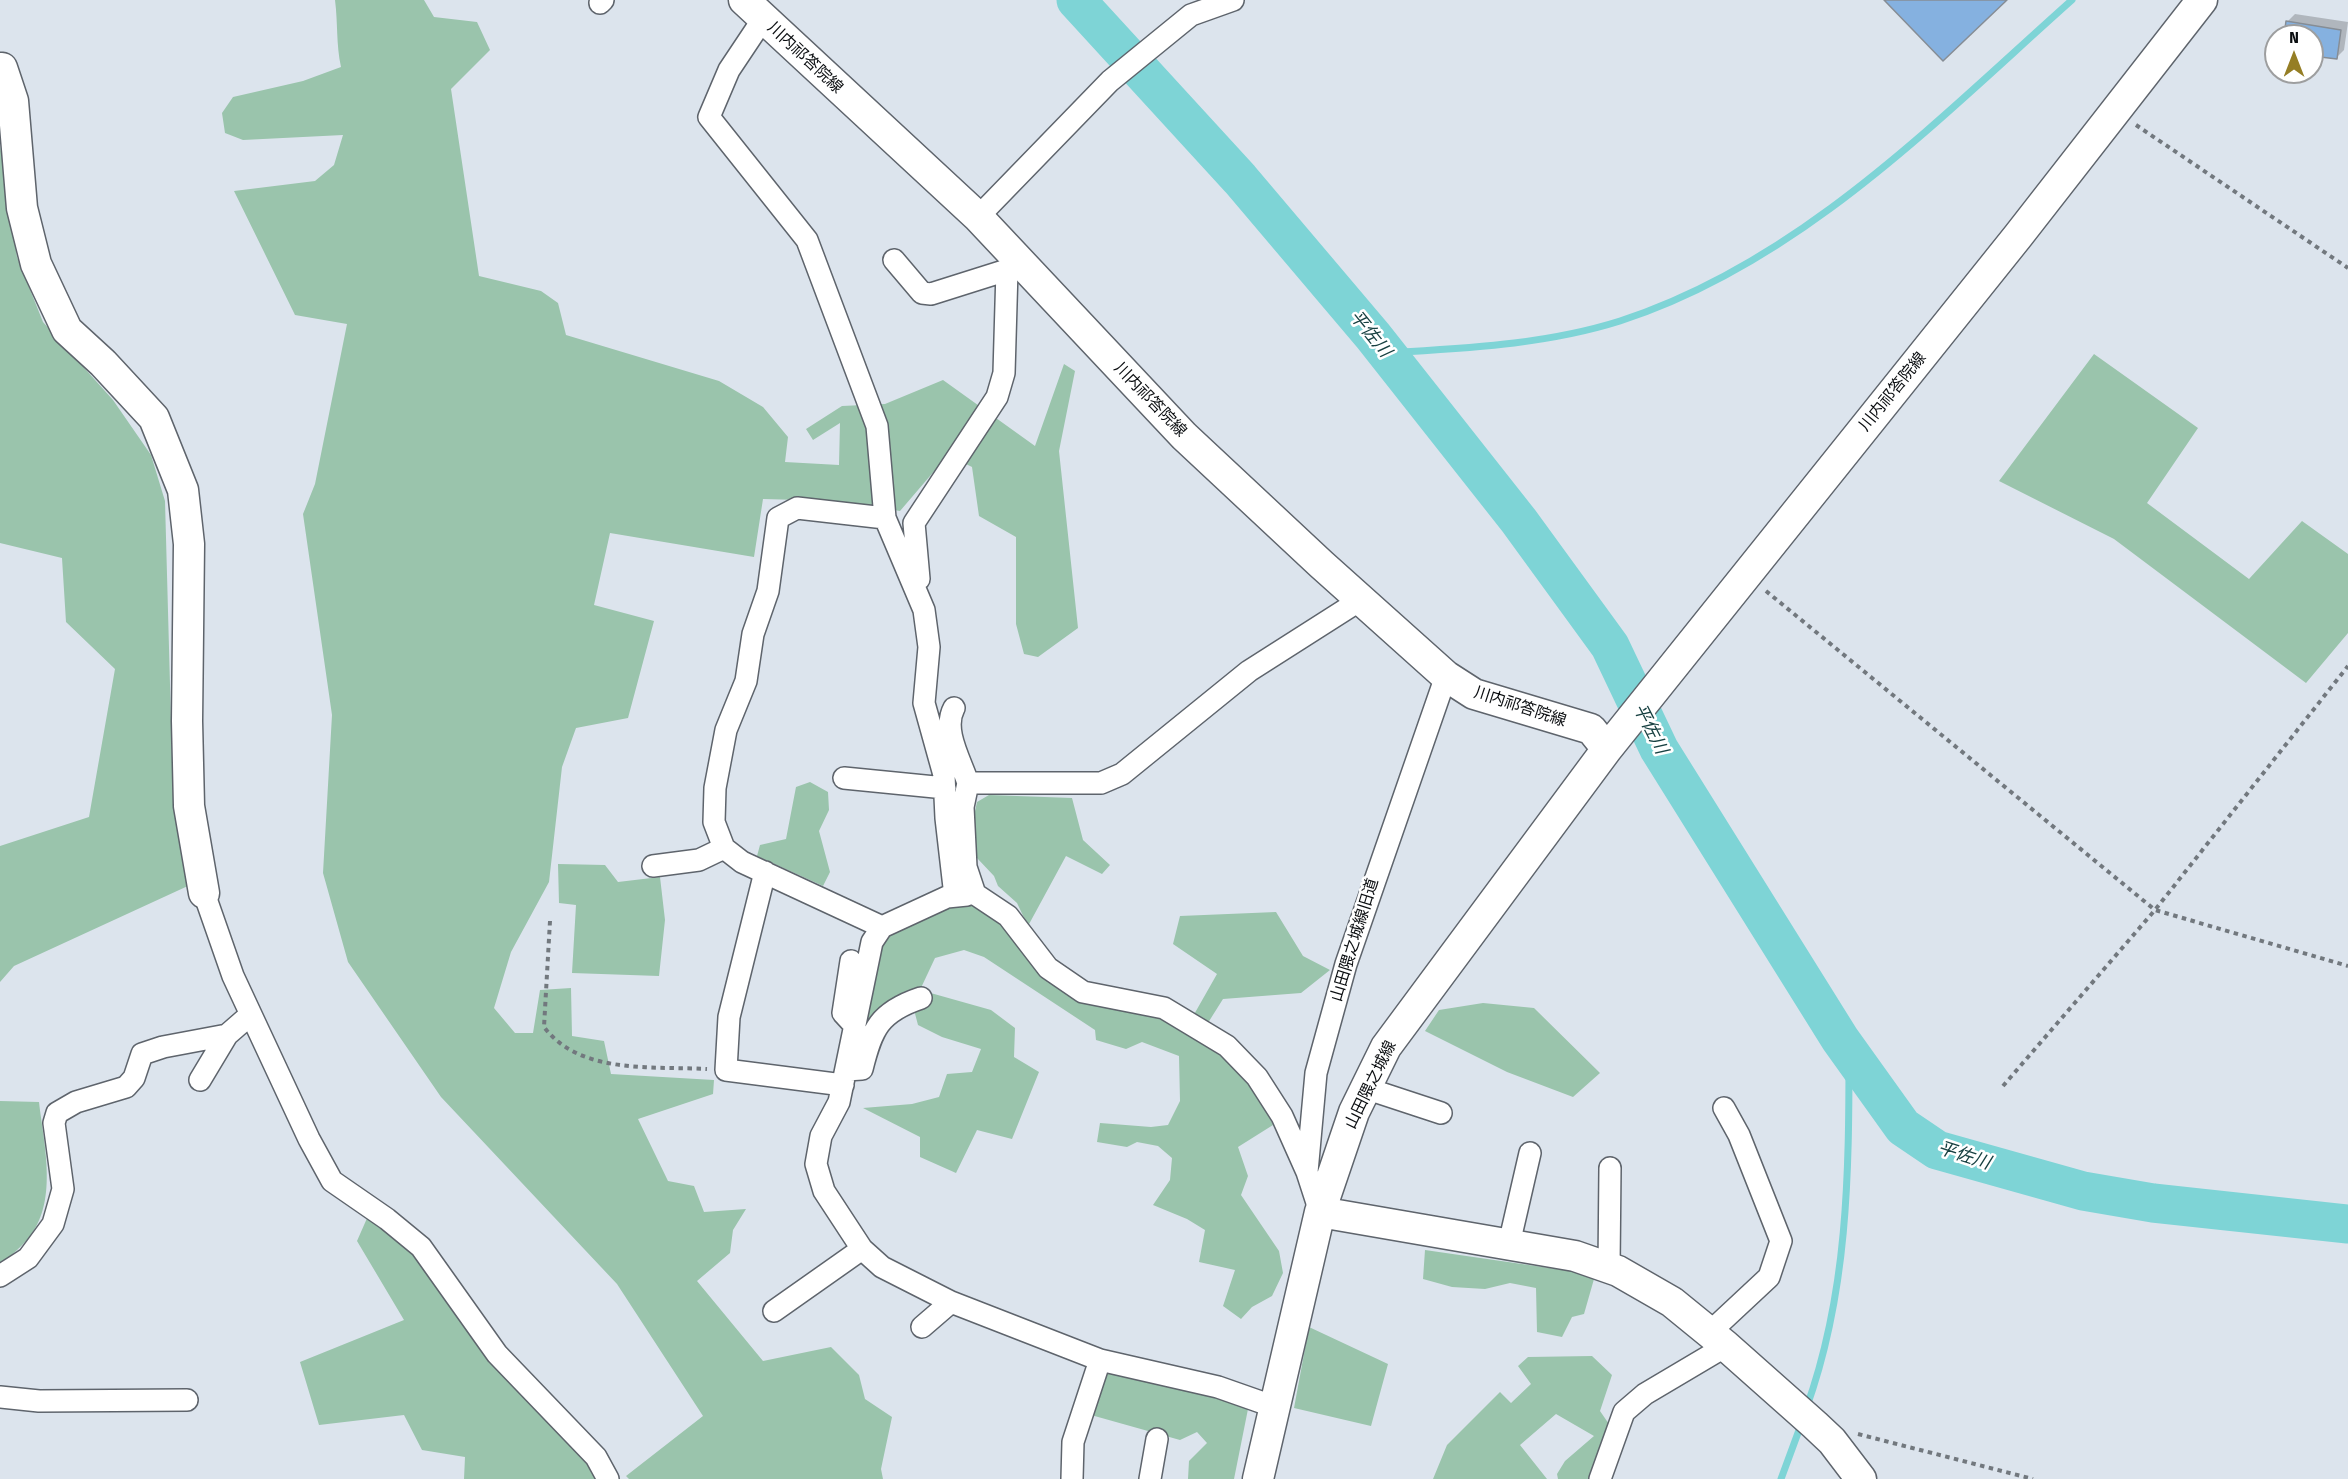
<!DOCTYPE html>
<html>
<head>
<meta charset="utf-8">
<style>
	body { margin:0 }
	#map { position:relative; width:2348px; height:1479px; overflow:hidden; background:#dce4ed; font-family:"Fira Sans Condensed",sans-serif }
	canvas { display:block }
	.north { position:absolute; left:2264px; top:24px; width:60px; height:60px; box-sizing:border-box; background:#fff; border:2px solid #9d9e9f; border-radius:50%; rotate:0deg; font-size:16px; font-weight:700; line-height:24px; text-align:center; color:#0a0d10 }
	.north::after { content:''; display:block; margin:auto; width:21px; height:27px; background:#957e25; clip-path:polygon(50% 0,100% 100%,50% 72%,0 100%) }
</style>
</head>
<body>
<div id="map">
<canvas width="2348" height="1479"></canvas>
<div class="north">N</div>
</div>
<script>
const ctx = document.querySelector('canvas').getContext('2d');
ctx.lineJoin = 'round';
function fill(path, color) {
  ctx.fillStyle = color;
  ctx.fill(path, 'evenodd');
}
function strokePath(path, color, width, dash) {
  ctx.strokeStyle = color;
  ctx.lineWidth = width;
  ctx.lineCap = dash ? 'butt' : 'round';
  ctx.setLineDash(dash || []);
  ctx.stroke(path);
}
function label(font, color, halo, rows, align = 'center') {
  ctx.font = font + ' "Fira Sans Condensed","Noto Sans JP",sans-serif';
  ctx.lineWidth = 5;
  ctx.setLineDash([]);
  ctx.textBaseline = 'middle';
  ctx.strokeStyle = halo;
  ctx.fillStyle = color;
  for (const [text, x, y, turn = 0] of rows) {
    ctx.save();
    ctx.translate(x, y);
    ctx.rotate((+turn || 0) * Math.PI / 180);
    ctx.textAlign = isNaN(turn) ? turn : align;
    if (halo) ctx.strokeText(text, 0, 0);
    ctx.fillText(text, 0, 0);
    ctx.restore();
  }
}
fill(new Path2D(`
	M335,0H424L434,17L477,22L490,50L451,89L479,276L541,291L558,303L566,335L719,381L763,407L788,437L785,462L839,465L840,423L813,440L806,429L842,406L885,404L943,380L1035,446L1064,364L1075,371L1059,451L1078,628L1038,657L1024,654L1016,624V537L979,516L972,467L948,455L900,511L837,501L763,499L754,557L610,533L594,605L654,621L628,718L576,728L562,767L549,882L511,952L494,1008L515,1033H533L540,990L571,988L572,1036L604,1041L611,1074L714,1080L713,1094L638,1119L668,1181L694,1186L704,1212L746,1209L733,1230L730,1253L697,1281L763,1361L831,1347L859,1375L865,1399L892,1417L881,1469L883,1479H629L626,1476L703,1416L617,1284L441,1097L348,962L323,873L332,715L303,514L315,484L347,324L295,315L234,191L315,181L334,165L343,135L243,140L225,133L222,113L233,97L303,81L341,67C336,44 338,23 335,0Z
	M0,145L17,257L43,322L113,400L151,455L165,501L173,795L190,885L14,966L0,982V846L89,817L115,669L66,622L62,558L0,543Z
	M2094,354L2198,428L2147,503L2249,579L2302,521L2348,554V633L2306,683L2114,539L1999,481Z
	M810,782L828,792L829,810L819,831L830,872L823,886L757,856L760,845L786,839L796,787Z
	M989,795L1072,798L1083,840L1110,865L1102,874L1066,856L1028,926L1017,903L998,886L994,876L977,858L972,825L977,802Z
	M558,864L605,865L618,882L660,877L665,920L659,976L572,973L576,905L559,903Z
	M974,899L1007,921L1046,973L1151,1013L1216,1044L1259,1091L1273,1125L1238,1147L1248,1176L1241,1195L1279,1251L1283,1273L1272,1296L1252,1307L1241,1319L1223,1306L1235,1270L1199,1262L1205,1230L1187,1219L1153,1205L1170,1180L1172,1158L1158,1146L1137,1142L1127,1147L1097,1142L1100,1123L1151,1127L1168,1125L1180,1101L1179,1056L1142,1042L1126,1049L1096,1040L1095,1030L984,957L964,950L935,958L920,990L991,1010L1015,1028L1014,1057L1039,1072L1012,1139L977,1130L956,1173L920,1157V1137L863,1108L912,1104L939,1097L947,1074L972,1072L981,1049L942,1037L918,1025L913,1006L860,1032L884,932L946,903Z
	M1276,912L1303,956L1330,970L1301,993L1223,999L1206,1026L1192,1018L1217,974L1173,944L1180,916Z
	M1483,1003L1534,1008L1600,1073L1573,1097L1507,1072L1425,1031L1439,1010Z
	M0,1101L39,1102C44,1146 59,1203 27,1240C19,1249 9,1257 0,1265Z
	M368,1216L417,1254L588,1459L599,1479H464L465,1457L422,1450L404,1415L319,1425L300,1362L404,1320L357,1241Z
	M1425,1250L1577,1272L1594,1279L1584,1314L1572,1317L1562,1337L1537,1332L1536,1288L1510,1283L1485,1289L1452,1287L1423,1279Z
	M1309,1327L1388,1364L1371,1426L1294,1408Z
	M1592,1356L1612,1375L1600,1411L1611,1427L1588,1479H1558L1557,1474L1565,1461L1594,1436L1556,1414L1520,1445L1547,1479H1433L1447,1445L1500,1392L1511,1403L1531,1384L1518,1366L1528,1357Z
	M1104,1367L1249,1404L1234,1479H1188L1189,1461L1207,1443L1197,1432L1180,1440L1091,1415Z`), '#9ac4ac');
fill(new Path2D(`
	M2295,14L2348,22L2344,50L2336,58L2312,54V36H2285L2287,22Z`), '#0003');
strokePath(new Path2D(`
	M1386,353C1465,348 1544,345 1620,321C1799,263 1935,122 2072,0
	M1806,1409C1848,1293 1849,1174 1849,1052
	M1781,1479L1802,1422`), '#7ed4d6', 7);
strokePath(new Path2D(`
	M1076,0L1240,179L1373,336L1519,521L1610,646L1659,749L1840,1039L1903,1127L1937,1150L2083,1191L2153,1203L2348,1224`), '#7ed4d6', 39);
const building = new Path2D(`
	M1884,0H2007L1943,61Z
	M2286,21L2341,30L2337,59L2312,56V36H2284Z`);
fill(building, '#85b1e0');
strokePath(building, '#868d95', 1.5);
const street = new Path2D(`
	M600,3L603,0
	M763,19L729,70L709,117L807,240L877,426L885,518
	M978,217L1110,81L1191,15L1233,0
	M894,260L922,293L931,294L1007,270
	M919,579L914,523L997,397L1004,373L1007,270L1016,258
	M954,708C942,730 961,761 968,783
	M844,778L945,788
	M653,866L699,860L724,848
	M765,872L729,1017L726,1070L843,1085
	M204,893L233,976L309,1139L332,1181L387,1219L421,1247L497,1354L596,1457L608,1479
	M882,927L742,862L724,848L714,822L715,788L726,730L746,681L753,634L768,591L778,518L797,508L885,518L924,610L929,647L924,703L944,775L946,818L955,896
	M851,961L843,1013L855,1026
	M846,1070L862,1069C872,1029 879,1012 921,998
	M200,1080L227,1035
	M1365,1088L1441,1113
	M1307,1172L1282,1116L1257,1077L1227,1046L1164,1008L1083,992L1048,968L1008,916L975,894L966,867L963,807L968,783H1101L1122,774L1249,671L1362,599
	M1320,1212L1307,1172L1316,1073L1346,964L1446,676
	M1509,1244L1530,1153
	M862,1249L824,1191L816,1164L821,1136L839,1102L872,942L882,927L947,897L967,895
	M1609,1267L1610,1168
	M0,1276L28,1258L53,1224L63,1189L54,1123L57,1113L76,1102L126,1087L134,1078L142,1054L163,1047L227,1035L250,1015
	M774,1311L862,1249L882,1267L951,1302
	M922,1327L951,1302L1100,1360
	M1709,1333L1769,1277L1781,1241L1739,1135L1724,1108
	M0,1397L39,1401L187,1400
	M1072,1479L1073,1442L1100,1360L1218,1387L1275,1407
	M1150,1479L1157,1439
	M1600,1479L1624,1412L1645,1394L1726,1346`);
const secondary = new Path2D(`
	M744,0L978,217L1184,436L1321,564L1446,676L1474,694L1591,729L1607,749
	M2,68L13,101L22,208L36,264L67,330L103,363L154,418L183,490L189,544L187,721L189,806L204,893
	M1320,1212L1575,1256L1618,1271L1672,1302L1726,1346L1815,1425L1832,1441L1861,1479
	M1258,1479L1320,1212L1354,1112L1386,1047L1607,749L2018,236L2202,0`);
strokePath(street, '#5e646c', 24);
strokePath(secondary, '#5e646c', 33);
strokePath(new Path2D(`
	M2136,125L2348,268
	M1766,591L2155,910L2348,966
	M550,921L544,1027C580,1075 653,1066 707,1069
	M2003,1086L2155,910L2348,666
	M1858,1434L2033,1479`), '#72787e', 4, [4.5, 4.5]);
strokePath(street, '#fff', 21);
strokePath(secondary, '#fff', 30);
label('16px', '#0a0d10', '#fff', [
	["川内祁答院線",805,58,43],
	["川内祁答院線",1893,392,-51],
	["川内祁答院線",1150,400,46],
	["川内祁答院線",1520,707,18],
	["山田隈之城線旧道",1355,940,-73],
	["山田隈之城線",1371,1085,-64]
]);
label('italic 18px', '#184142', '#fff', [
	["平佐川",1370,334,51],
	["平佐川",1650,729,63],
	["平佐川",1964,1156,18]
]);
</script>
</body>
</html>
